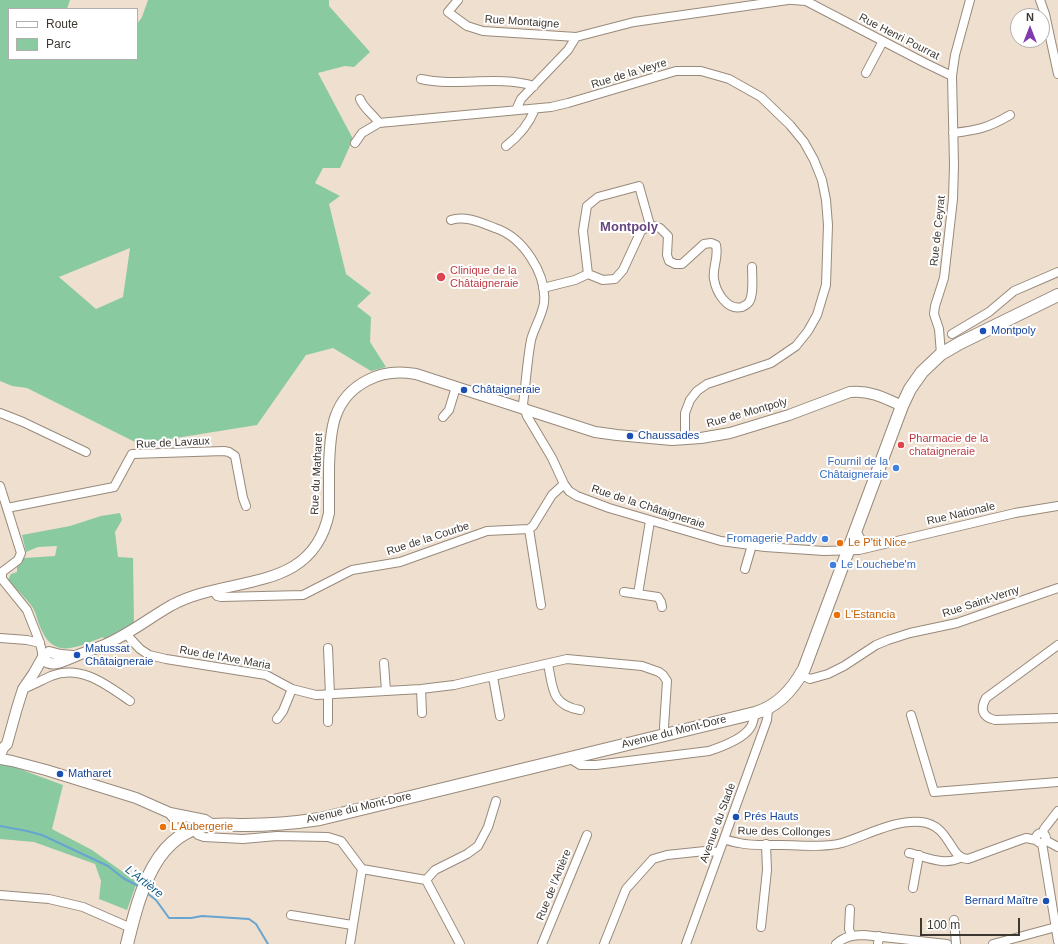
<!DOCTYPE html>
<html>
<head>
<meta charset="utf-8">
<style>
	body { margin:0 }
	#map { position:relative; width:1058px; height:944px; overflow:hidden; background:#efdfcf; font-family:Arial,sans-serif }
	canvas { display:block }
	.legend { position:absolute; left:8px; top:8px; width:130px; height:52px; box-sizing:border-box; background:#fff; border:1px solid #b1afad; margin:0; padding:5px 7px; list-style:none; font-size:12px; color:#3d3731 }
	.legend li { display:flex; align-items:center; gap:8px; height:20px }
	.legend b { width:20px; border:1px solid #b1afad }
	.north { position:absolute; left:1010px; top:8px; width:40px; height:40px; box-sizing:border-box; background:#fff; border:1px solid #b1afad; border-radius:50%; rotate:0deg; font-size:11px; font-weight:700; line-height:16px; text-align:center; color:#3d3731 }
	.north::after { content:''; display:block; margin:auto; width:14px; height:18px; background:#803aad; clip-path:polygon(50% 0,100% 100%,50% 72%,0 100%) }
	.scale { position:absolute; left:920px; top:918px; width:100px; height:18px; box-sizing:border-box; border:2px solid #3d3731; border-top:0; padding-left:5px; font-size:12px; line-height:14px; white-space:nowrap; color:#3d3731; -webkit-text-stroke:3px #fff; paint-order:stroke }
</style>
</head>
<body>
<div id="map">
<canvas width="1058" height="944"></canvas>
<ul class="legend">
<li><b style="height:5px;background:#fff"></b>Route</li>
<li><b style="height:11px;background:#8acaa1"></b>Parc</li>
</ul>
<div class="north">N</div>
<div class="scale">100 m</div>
</div>
<script>
const ctx = document.querySelector('canvas').getContext('2d');
ctx.lineJoin = 'round';
function fill(path, color) {
  ctx.fillStyle = color;
  ctx.fill(path, 'evenodd');
}
function strokePath(path, color, width, dash) {
  ctx.strokeStyle = color;
  ctx.lineWidth = width;
  ctx.lineCap = dash ? 'butt' : 'round';
  ctx.setLineDash(dash || []);
  ctx.stroke(path);
}
function label(font, color, halo, rows, align = 'center') {
  ctx.font = font + ' Arial,sans-serif';
  ctx.lineWidth = 4;
  ctx.setLineDash([]);
  ctx.textBaseline = 'middle';
  ctx.strokeStyle = halo;
  ctx.fillStyle = color;
  for (const [text, x, y, turn = 0] of rows) {
    ctx.save();
    ctx.translate(x, y);
    ctx.rotate((+turn || 0) * Math.PI / 180);
    ctx.textAlign = isNaN(turn) ? turn : align;
    if (halo) ctx.strokeText(text, 0, 0);
    ctx.fillText(text, 0, 0);
    ctx.restore();
  }
}
fill(new Path2D(`
	M0,0H70L67,9H9V59H137V24L142,17L148,0H329V6L370,52L354,67L345,66L318,73L353,139L340,168H323L315,183L340,196L329,204L346,274L371,293L357,306L371,317L370,342L386,367L371,371L333,348L306,355L257,425L139,444L27,388L12,386L0,381ZM130,248L123,297L96,309L59,277Z
	M120,513L122,520L115,532L118,557L133,558L134,623L104,639L103,637C80,646 55,660 42,631C38,624 37,615 33,608C29,601 14,587 8,580L11,574L17,572V566L24,558L55,556L57,546L38,547L26,552L22,535L70,526L101,516Z
	M0,746L3,763L63,785L52,829L92,850L137,882L127,910L99,899L101,881L95,864L34,842L0,839Z`), '#8acaa1');
strokePath(new Path2D(`
	M0,826L27,831L42,835L108,866L123,878L140,887
	M147,893L156,900L169,918H191L202,916L249,919L256,924L268,944`), '#66a5d1', 2);
const minor = new Path2D(`
	M458,0L448,12L467,26L483,31L576,37
	M792,0L806,1L925,63L952,76
	M1040,0L1045,14L1058,74
	M866,73L883,41
	M421,79C458,87 497,75 534,86
	M360,99C364,109 373,114 379,123
	M516,110L521,99L568,50L576,37L634,22L788,0
	M953,133C978,130 988,128 1010,115
	M355,143L362,133L379,123L551,107L568,103L676,71H701L729,79L761,97L790,125L804,142L814,160L822,180L826,200L828,225L826,285L817,315L808,331L796,346L771,363L707,384L697,391L690,400L685,413V439
	M506,146C519,136 529,124 535,109
	M451,220C465,215 482,223 495,228C523,237 547,274 544,303C542,316 534,328 531,340C527,361 526,383 523,404L527,416L552,458L564,484L569,491L577,496L609,508L721,541L765,547L824,551L859,550L1015,513L1058,506
	M588,274L583,231L587,206L598,197L639,186L650,225
	M543,288L575,280L588,274L603,280L615,279L623,270L641,231L650,225L660,228L668,236L667,255L669,261L675,264H682L704,244L711,243L716,245C719,258 712,268 714,279C716,292 727,311 742,307C744,306 748,304 749,302C754,295 752,276 752,267
	M952,334L989,312L1014,291L1058,272
	M941,354L939,329L934,314L935,306L944,278L953,199L954,165L952,76L955,55L970,0
	M0,413L23,422L86,452
	M443,417L449,410L456,387
	M0,486L21,553L18,560L2,572V579L27,610L40,643L43,657
	M7,508L114,487L132,454L224,451L229,452L235,456L243,498L246,506
	M529,529L541,605
	M856,531L862,541L869,547
	M745,569L752,545
	M214,591L217,596L221,597L303,595L352,570L400,562L487,531L529,529L533,526L552,495L564,484
	M624,592L658,597L661,602L662,607
	M638,594L650,521
	M126,634L140,649L149,655L166,659L266,675L292,689L283,711L277,719
	M0,638L27,640L40,643
	M1058,645L986,698C980,709 982,717 995,720L1058,718
	M328,648L330,695
	M384,663L386,691
	M548,664C553,688 551,705 580,710
	M801,675L810,679L828,674L844,666L876,645L888,640L910,633L957,623L1058,588
	M493,677L500,716
	M23,689C33,685 42,680 51,676C81,664 107,685 130,701
	M292,689L316,695L421,689L454,685L567,659L642,666L659,672L663,675L667,681L664,727L665,735
	M421,689L422,713
	M328,695V722
	M911,715L934,792L1058,782
	M569,758L580,765H596L709,751C721,747 743,739 750,728C753,725 754,717 755,713
	M194,829L198,835L204,837L243,839L277,836L328,837L341,841L362,869L426,880L460,944
	M1036 838a5 5 0 1 1 10 0a5 5 0 1 1-10 0Z
	M1043,834L1044,829L1058,811
	M724,839C729,841 734,842 739,843C752,846 767,845 781,845C801,845 823,848 842,843C865,836 896,819 921,822C951,825 949,859 968,859L1020,840L1026,838L1036,840
	M1045,840L1058,847
	M1042,843L1058,941
	M909,853C927,857 943,866 960,858
	M426,880L435,870L467,854L478,846L488,827L496,801
	M913,888L919,855
	M0,895L49,899L83,907L131,928
	M850,909L849,929L851,935
	M291,915L352,925
	M954,920L956,944
	M761,927L767,870L766,844
	M350,944L362,869
	M542,944L587,835
	M604,944L626,889L653,859L667,855L705,851L719,852
	M686,944L767,720L768,709
	M836,944C844,937 852,935 864,935L947,944
	M878,944L879,936
	M993,944L1056,927`);
const tertiary = new Path2D(`
	M43,659C52,669 65,660 76,656C85,652 95,649 104,645C128,635 149,618 172,605C230,574 312,595 329,513C329,497 329,482 329,467C330,431 332,398 368,380C383,372 399,371 416,374L595,432L617,435L672,440L701,438L730,433L789,415L850,392C870,390 885,398 902,406
	M0,756L3,748L7,744L17,708L23,689L34,673L43,657L49,652L61,655L73,656
	M0,759L12,761L46,770L136,798L170,813L205,820L213,825
	M170,813L187,833`);
const primary = new Path2D(`
	M127,944C139,896 154,830 213,825C224,824 234,825 244,825C269,825 294,823 320,819L755,713C777,707 793,689 804,669L902,406L910,389L922,372L941,354L960,343L1058,295`);
strokePath(minor, '#988a7b', 10);
strokePath(tertiary, '#988a7b', 12);
strokePath(primary, '#988a7b', 14);
strokePath(minor, '#fff', 8);
strokePath(tertiary, '#fff', 10);
strokePath(primary, '#fff', 12);
for (const [x, y, r, color] of [
	[441,277,5,"#e0444e"],
	[983,331,4,"#1a4fb4"],
	[464,390,4,"#1a4fb4"],
	[630,436,4,"#1a4fb4"],
	[901,445,4,"#e0444e"],
	[896,468,4,"#3f7fe0"],
	[825,539,4,"#3f7fe0"],
	[840,543,4,"#e8710a"],
	[833,565,4,"#3f7fe0"],
	[837,615,4,"#e8710a"],
	[77,655,4,"#1a4fb4"],
	[60,774,4,"#1a4fb4"],
	[736,817,4,"#1a4fb4"],
	[163,827,4,"#e8710a"],
	[1046,901,4,"#1a4fb4"]
]) {
  const dot = new Path2D();
  dot.arc(x, y, r, 0, 2 * Math.PI);
  ctx.fillStyle = color;
  ctx.fill(dot);
  strokePath(dot, '#fff', 1.5);
}
label('11px', '#3d3731', '#fff', [
	["Rue Montaigne",522,22,4],
	["Rue Henri Pourrat",899,37,27],
	["Rue de la Veyre",629,74,-17],
	["Rue de Ceyrat",938,231,-84],
	["Rue de Montpoly",747,413,-16],
	["Rue de Lavaux",173,443,-3],
	["Rue du Matharet",317,474,-87],
	["Rue de la Châtaigneraie",648,507,18],
	["Rue Nationale",961,514,-13],
	["Rue de la Courbe",428,539,-18],
	["Rue Saint-Verny",981,602,-18],
	["Rue de l'Ave Maria",225,658,10],
	["Avenue du Mont-Dore",674,732,-14],
	["Avenue du Mont-Dore",359,808,-13],
	["Avenue du Stade",718,823,-70],
	["Rue des Collonges",784,832,1],
	["Rue de l'Artière",554,885,-68]
]);
label('11px', '#be3a42', '#fff', [
	["Clinique de la",450,271],
	["Châtaigneraie",450,284],
	["Pharmacie de la",909,439],
	["chataigneraie",909,452]
], 'left');
label('11px', '#164399', '#fff', [
	["Montpoly",991,331],
	["Châtaigneraie",472,390],
	["Chaussades",638,436],
	["Matussat",85,649],
	["Châtaigneraie",85,662],
	["Matharet",68,774],
	["Prés Hauts",744,817],
	["Bernard Maître",1038,901,"right"]
], 'left');
label('11px', '#366cbe', '#fff', [
	["Fournil de la",888,462],
	["Châtaigneraie",888,475],
	["Fromagerie Paddy",817,539],
	["Le Louchebe'm",841,565,"left"]
], 'right');
label('11px', '#c56008', '#fff', [
	["Le P'tit Nice",848,543],
	["L'Estancia",845,615],
	["L'Aubergerie",171,827]
], 'left');
label('italic 12px', '#115c87', '#fff', [
	["L'Artière",144,882,38]
]);
label('bold 13px', '#674580', '#fff', [
	["Montpoly",629,227]
]);
</script>
</body>
</html>
